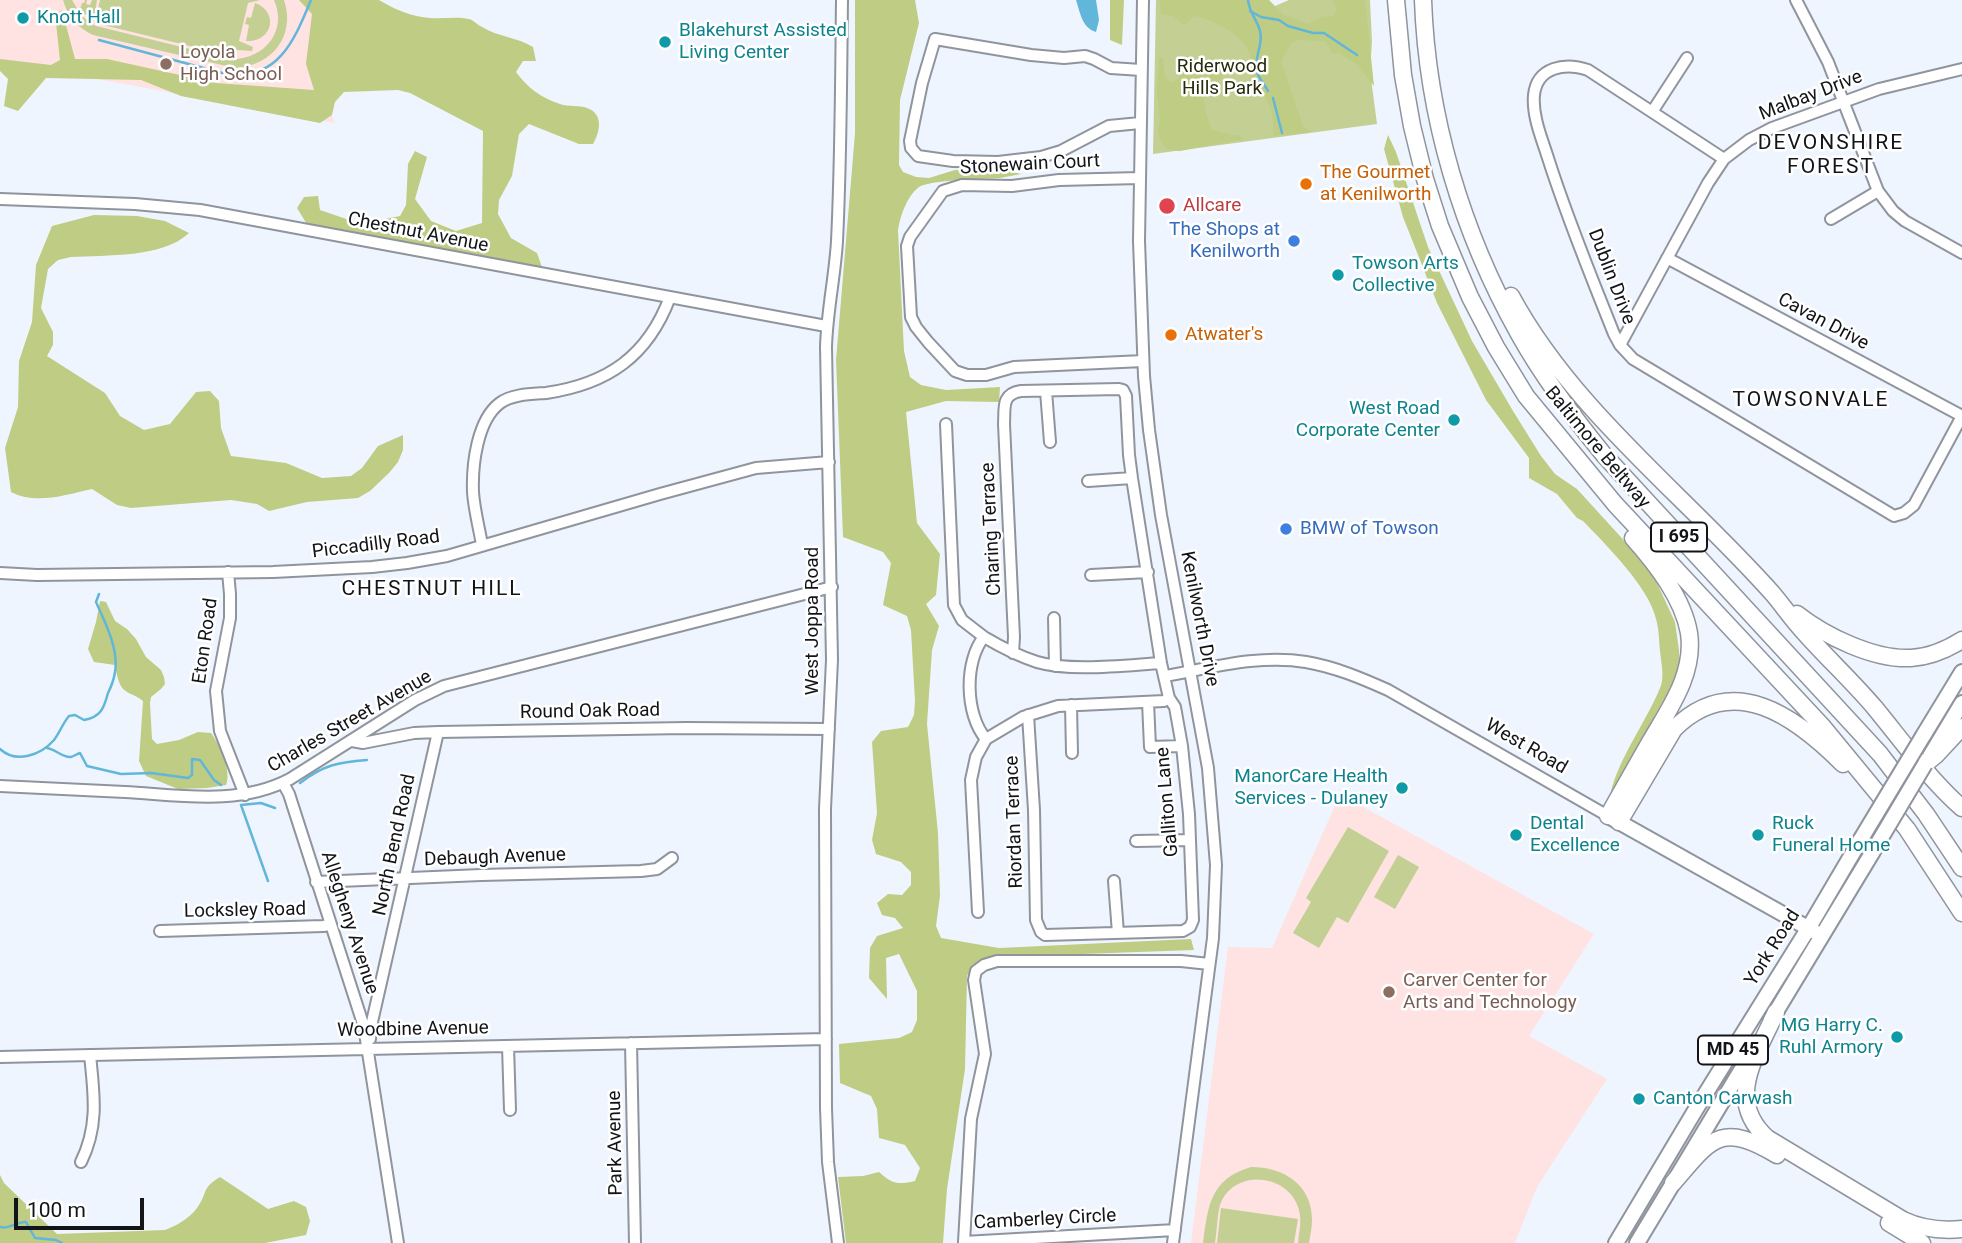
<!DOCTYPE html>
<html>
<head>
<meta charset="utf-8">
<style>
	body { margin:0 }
	#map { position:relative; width:1962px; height:1243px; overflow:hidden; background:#eff5fe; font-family:Roboto,sans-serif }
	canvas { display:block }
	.scale { position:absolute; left:14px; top:1198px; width:130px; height:32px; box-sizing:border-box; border:4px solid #121418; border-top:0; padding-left:9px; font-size:21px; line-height:24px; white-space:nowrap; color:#121418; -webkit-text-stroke:5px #fff; paint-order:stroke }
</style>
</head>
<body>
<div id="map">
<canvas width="1962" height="1243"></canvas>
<div class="scale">100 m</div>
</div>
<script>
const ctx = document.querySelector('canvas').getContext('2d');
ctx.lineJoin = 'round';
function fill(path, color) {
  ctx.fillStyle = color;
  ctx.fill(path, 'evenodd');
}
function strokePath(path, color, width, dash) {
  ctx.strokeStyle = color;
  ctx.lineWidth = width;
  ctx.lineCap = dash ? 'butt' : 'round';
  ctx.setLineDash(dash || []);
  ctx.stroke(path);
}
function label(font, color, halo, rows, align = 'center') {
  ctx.font = font + ' Roboto,sans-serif';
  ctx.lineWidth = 5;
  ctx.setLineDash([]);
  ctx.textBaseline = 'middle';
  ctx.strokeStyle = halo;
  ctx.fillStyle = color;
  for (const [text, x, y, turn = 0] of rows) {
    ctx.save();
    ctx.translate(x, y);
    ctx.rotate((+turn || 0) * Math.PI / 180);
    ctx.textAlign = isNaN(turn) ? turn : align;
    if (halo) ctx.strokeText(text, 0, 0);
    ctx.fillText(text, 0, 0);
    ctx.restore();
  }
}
fill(new Path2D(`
	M0,0H325L312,68L335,123L0,61Z
	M1340,794L1594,934L1529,1036L1607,1079L1537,1187L1515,1243H1191L1228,947L1272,948Z`), '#fee3e2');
fill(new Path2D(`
	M63,0H72L81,15L89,22L90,16L79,12L82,3H84L85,0H87L86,4L90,5L92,0H97L94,19L89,22L96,26L231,59C264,60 288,31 274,0H284C296,36 272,66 235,68L93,35C77,27 68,17 63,0Z
	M100,0H260L248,3L239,41L253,47L252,51L237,50L235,57L95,23Z
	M1156,0H1263L1268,9L1289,0H1370L1372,42L1370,71L1377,124L1153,154Z
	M255,3C280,12 272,43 246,41L249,25L245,24L247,17L251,18Z
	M1348,827L1389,851L1348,923L1337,917L1319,948L1293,933L1311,902L1306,898Z
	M1398,855L1419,867L1395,909L1374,897Z
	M1251,1167C1283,1167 1312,1184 1312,1220C1312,1228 1310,1236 1309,1243H1298C1299,1232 1302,1221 1299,1210C1290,1174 1234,1167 1220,1205C1217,1216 1217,1231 1215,1243H1203C1208,1206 1210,1179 1251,1167Z
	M1221,1208L1298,1219L1294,1243H1217Z`), '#c3cf93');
fill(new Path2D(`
	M299,0H379C394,9 412,17 430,18C443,19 456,16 469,19C474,20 477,25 482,27C498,37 517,37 533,47L536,61H523L516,72C527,87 541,98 560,104C568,107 579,105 587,108C604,114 600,132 593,144H579L529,124L519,134L512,176L499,200L498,214L511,238L537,253L543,270L308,226L297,208L304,197L318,196L320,210L361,224L400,216L406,205L408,164L415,151L427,157L415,199L431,221L456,231L482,223L483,131L410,93L398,90L344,92L335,102L332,115L320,123L181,96L141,80L46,78L18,111L4,106L8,79L0,71V59L51,65L60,60L55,14L62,10L75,59H107L216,83L314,90L306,64L312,14Z
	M855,0H915L919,23L900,100L899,165L903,172L916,177L929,178L955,170L1009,171L1021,174C1014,175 1007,177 1000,178C984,179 929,180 919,187C907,196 900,216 898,230L904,351L910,377L921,385L946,390L1000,387L999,402L946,401L906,412L917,523L940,554L936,595L926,604L939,626L932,650L927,724L938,833L940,896L936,926L941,938L999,948L1191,939L1194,950L999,957C982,959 976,961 967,976L965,1069L947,1189L943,1243H846L838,1177L863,1176L879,1172C892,1184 898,1185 915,1181L920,1168L905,1145L879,1138L877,1109L871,1096L840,1083L839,1044L899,1038L912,1032L917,1020V991L899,954L886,958L887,999L869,978L870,948L877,936L903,928L895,918L882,915L877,903L888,894L902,895L911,885V872L901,862L876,854L872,840L877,813L872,742L881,731L908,727L914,715L915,701L911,630L907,616L883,605L891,563L883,552L843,537L836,360L855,133Z
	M1110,0H1124L1122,45L1110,40Z
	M1160,0H1269L1284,15L1309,24L1321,17L1334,16L1337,9L1332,0H1365L1374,86L1356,64L1340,53L1333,54L1325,41L1297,40L1291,43L1281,61L1303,126L1311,132L1273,136C1275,114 1269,95 1252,80C1251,72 1252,60 1249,52C1241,32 1213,20 1194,16L1184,25L1173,16L1161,14Z
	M1159,57L1163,58C1164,69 1163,77 1171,83C1179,80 1178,77 1184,71C1195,60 1211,65 1223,72L1222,79C1217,82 1206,86 1204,92C1201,97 1209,125 1212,130L1232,135H1238L1244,139L1180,151L1167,149L1162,144L1158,132L1160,119L1157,92Z
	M1388,135L1396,152L1428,247L1472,341L1513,411L1541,456L1555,474L1577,489L1651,570L1675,622L1679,650V673L1610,795C1619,757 1645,724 1660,688C1665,678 1661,662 1660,651C1659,641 1659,629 1656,619C1649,587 1605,544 1583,521L1577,518L1557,494L1529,478V458L1486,400L1437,303L1403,217L1384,149Z
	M94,215L137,216L165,221L189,233C163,258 106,255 71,257L58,260L48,269L41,308L53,332V345L47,356L105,393L120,416L144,430L170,424L196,392L210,391L219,401L221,428L231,456L286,463L322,478L351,476L362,468L378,446L403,435V450L398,462L389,473L370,491L358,498L307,502L269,511L257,504L231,500L131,508L117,505L92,489C65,495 36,505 11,492L5,448L18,407L19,361L32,322L36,265L52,226Z
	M100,601L106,602L115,621L127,629L136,639L146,657L161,670L164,677L165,684L161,689L151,697L150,703L152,739L157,744L179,740L198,732L211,733C220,745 232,772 226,785L207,788L178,789L146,776L139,761L143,701C137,696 132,695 127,692C118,687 117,674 115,665L94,662L88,649L96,622Z
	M0,1175L4,1183L57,1234L165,1230C176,1226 190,1218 197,1208C208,1193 201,1188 220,1177L268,1209L294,1201L306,1207L310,1221L306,1235L265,1243H0Z`), '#bfcc83');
fill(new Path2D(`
	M1076,0H1096L1099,20L1096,32C1082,28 1080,12 1076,0Z`), '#61b6da');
strokePath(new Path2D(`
	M1248,0C1250,15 1257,19 1260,31C1264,45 1253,58 1257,71C1258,78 1265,85 1268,91
	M1250,11L1261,17L1279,20L1288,26L1313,33H1324L1357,55
	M99,40L226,74C278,81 294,41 311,0
	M1273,98L1282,133
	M47,748C55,749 63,758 71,757C74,756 77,754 80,753L87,766L121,774L151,773L188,778L192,775V759L200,760L214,780L221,785
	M0,749C16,764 41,755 54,740C60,732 63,723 69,716L75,715L84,720C101,717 104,708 108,693C111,687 114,679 115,672C119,649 105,622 96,602L99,594
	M300,783C323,765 339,762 367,760
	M268,881L241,805L261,803L275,808
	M0,1227C10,1230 17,1221 26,1222L35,1238L56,1240L62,1243`), '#61b6da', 2.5);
const minor = new Path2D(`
	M1143,0L1139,241L1144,376L1149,430L1161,515L1208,768L1216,865L1213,938L1173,1243
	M1796,0L1828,62L1878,191L1893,211L1905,221L1962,253
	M1652,112L1687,58
	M1140,123L1109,126L1061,151L1041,157L998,162L953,161L918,156L911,148L910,141L922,83L935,39L1031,55L1064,58L1085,56L1094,59L1111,68L1141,70
	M1724,159L1588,70C1565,62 1537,67 1534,95C1532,116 1542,139 1548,158C1567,218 1591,276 1614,334L1620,345L1633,359L1894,516L1904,513L1914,505L1962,416
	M1139,178L1059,180L1012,186L962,185L943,191L910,237L907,246L911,317L916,327L928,342L955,371L967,375H986L1014,367L1143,361
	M0,199L135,204L200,210L826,326
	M1831,219L1878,191
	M1667,258L1962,416
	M1620,345L1708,183L1724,159L1749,140L1772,128L1879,89L1962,69
	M1046,391L1050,442
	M946,424L954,605L962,620L984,637C964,661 965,715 986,739
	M1088,481L1132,478
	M482,545C479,527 474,509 473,492C472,465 477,420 500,403C512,394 532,394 546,393C608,384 648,356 670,297
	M228,572L230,594V618L216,691L220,731L245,795
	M0,573L37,575L273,572L372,567L407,563L447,556L660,494L756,468L829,462
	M1091,575L1148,572
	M1054,618L1055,666
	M984,637C1001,647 1018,656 1037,662C1070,672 1127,665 1161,663
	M1013,653L1014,637L1004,424C1005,408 1001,394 1021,391L1119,389L1123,390L1126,396L1129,455L1132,478L1161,663L1169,698L1175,707L1182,746L1189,814L1193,920L1190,927L1183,931L1045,935L1041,932L1036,920L1034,810L1028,715
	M1165,676C1211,668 1259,654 1306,662C1335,667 1361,678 1388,690L1608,816
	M1148,702L1150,747L1182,746
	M1071,705L1072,753
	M352,741L363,743L414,733L438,732L686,728L829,729
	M283,783L289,794L364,1027L398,1243
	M0,786C42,788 83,790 125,792C180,795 239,806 290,779L415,700L444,686L832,587
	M1136,841L1190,840
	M1114,881L1118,933
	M316,882L481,875L641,871L657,869L672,858
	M978,912L971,780L976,757L986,739L1023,717L1058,706L1164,701L1169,698
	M160,931L323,926L330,925
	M370,1039L372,1022L438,732
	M631,1043L635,1243
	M508,1046L510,1110
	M0,1057L826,1039
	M81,1162C99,1126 94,1094 90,1055
	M1175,1230L964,1242L971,1119L985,1054L974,980L976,971L984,965L997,961H1181L1209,964
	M838,1243L828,1162L826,1108L825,809L832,660L826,347C827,311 835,276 837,241C841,160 841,80 842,0`);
const major = new Path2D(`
	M1923,736L1962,672
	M1930,756L1962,703
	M1610,817L1815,932
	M1771,1020L1872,853
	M1616,1243L1696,1109L1808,929L1861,839
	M1637,1243L1752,1052`);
const highway = new Path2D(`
	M1396,0L1403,75L1412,126L1425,179L1440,226L1470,297L1496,347L1526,396L1615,504L1823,727L1907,829L1962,913
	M1423,0C1427,116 1462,233 1519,334C1543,377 1573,417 1604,455L1880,754L1926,814L1962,868
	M1511,296C1573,411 1687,497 1773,594C1783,606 1792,619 1803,631C1826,657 1852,681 1875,708C1903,742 1929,779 1962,808
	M1797,614C1825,636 1874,660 1911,658C1930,657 1946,650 1962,640
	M1925,764L1936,755L1962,727
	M1608,816C1622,791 1636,767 1650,742C1669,709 1695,674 1689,633C1683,598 1656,564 1633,538
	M1619,822L1674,729C1733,670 1796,717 1843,764
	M1776,1012C1757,1055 1724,1099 1767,1138L1903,1220C1922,1229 1941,1231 1962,1229
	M1673,1183C1711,1139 1720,1121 1777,1155
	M1889,1223L1922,1243`);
strokePath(minor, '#8f949d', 14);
strokePath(major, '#8f949d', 18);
strokePath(highway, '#8f949d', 19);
strokePath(minor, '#fff', 10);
strokePath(major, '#fff', 14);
strokePath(highway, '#fff', 16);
const majorBridge = new Path2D(`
	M1861,839L1923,736
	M1872,853L1925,764`);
strokePath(majorBridge, '#8f949d', 18, []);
strokePath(majorBridge, '#fff', 14);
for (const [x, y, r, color] of [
	[23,18,7,"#0f9aa8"],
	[665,42,7,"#0f9aa8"],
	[166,64,7,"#8d6e63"],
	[1306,184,7,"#e8710a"],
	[1167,206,9,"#e0444e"],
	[1294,241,7,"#3f7fe0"],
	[1338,275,7,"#0f9aa8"],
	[1171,335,7,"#e8710a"],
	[1454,420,7,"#0f9aa8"],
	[1286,529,7,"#3f7fe0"],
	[1402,788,7,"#0f9aa8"],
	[1516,835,7,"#0f9aa8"],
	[1758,835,7,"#0f9aa8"],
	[1389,992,7,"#8d6e63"],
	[1897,1037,7,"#0f9aa8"],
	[1639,1099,7,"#0f9aa8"]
]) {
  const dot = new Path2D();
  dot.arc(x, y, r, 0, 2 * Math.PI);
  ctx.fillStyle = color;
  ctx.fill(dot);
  strokePath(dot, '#fff', 2.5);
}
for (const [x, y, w] of [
	[1679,537,56],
	[1733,1050,70]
]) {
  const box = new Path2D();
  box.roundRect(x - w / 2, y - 14.5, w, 29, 5);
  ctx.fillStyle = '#fff';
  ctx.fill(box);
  strokePath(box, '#121418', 2);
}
label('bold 18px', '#121418', null, [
	["I 695",1679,537],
	["MD 45",1733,1050]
]);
label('19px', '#0d838f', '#fff', [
	["Knott Hall",37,18],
	["Blakehurst Assisted",679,31],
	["Living Center",679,53],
	["Towson Arts",1352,264],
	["Collective",1352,286],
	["West Road",1440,409,"right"],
	["Corporate Center",1440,431,"right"],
	["ManorCare Health",1388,777,"right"],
	["Services - Dulaney",1388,799,"right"],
	["Dental",1530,824],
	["Excellence",1530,846],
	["Ruck",1772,824],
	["Funeral Home",1772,846],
	["MG Harry C.",1883,1026,"right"],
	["Ruhl Armory",1883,1048,"right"],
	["Canton Carwash",1653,1099]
], 'left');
label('19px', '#785e54', '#fff', [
	["Loyola",180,53],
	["High School",180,75],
	["Carver Center for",1403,981],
	["Arts and Technology",1403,1003]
], 'left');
label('19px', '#272c0c', '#fff', [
	["Riderwood",1222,67],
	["Hills Park",1222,89]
]);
label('19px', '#121418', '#fff', [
	["Malbay Drive",1811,96,-21],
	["Stonewain Court",1030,165,-3],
	["Chestnut Avenue",418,233,11],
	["Dublin Drive",1611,277,69],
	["Cavan Drive",1823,322,28],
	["Baltimore Beltway",1597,448,50],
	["Charing Terrace",992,529,-93],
	["Piccadilly Road",376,545,-7],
	["Kenilworth Drive",1199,619,79],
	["West Joppa Road",813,621,-90],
	["Eton Road",206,641,-82],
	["Round Oak Road",590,712,-1],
	["Charles Street Avenue",350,722,-30],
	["West Road",1526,747,30],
	["Galliton Lane",1168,802,-95],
	["Riordan Terrace",1015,822,-92],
	["North Bend Road",395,845,-78],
	["Debaugh Avenue",495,858,-2],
	["Locksley Road",245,911,-1],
	["Allegheny Avenue",349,923,72],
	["York Road",1773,948,-58],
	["Woodbine Avenue",413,1030,-1],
	["Park Avenue",616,1143,-91],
	["Camberley Circle",1045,1220,-3]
]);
label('19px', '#c56008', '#fff', [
	["The Gourmet",1320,173],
	["at Kenilworth",1320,195],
	["Atwater's",1185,335]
], 'left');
label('19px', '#be3a42', '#fff', [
	["Allcare",1183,206]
], 'left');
label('19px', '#366cbe', '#fff', [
	["The Shops at",1280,230],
	["Kenilworth",1280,252],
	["BMW of Towson",1300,529,"left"]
], 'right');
ctx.letterSpacing = '2px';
label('21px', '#121418', '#fff', [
	["DEVONSHIRE",1831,144],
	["FOREST",1831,168],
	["TOWSONVALE",1811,401],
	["CHESTNUT HILL",432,590]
]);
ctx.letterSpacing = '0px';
</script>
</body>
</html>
